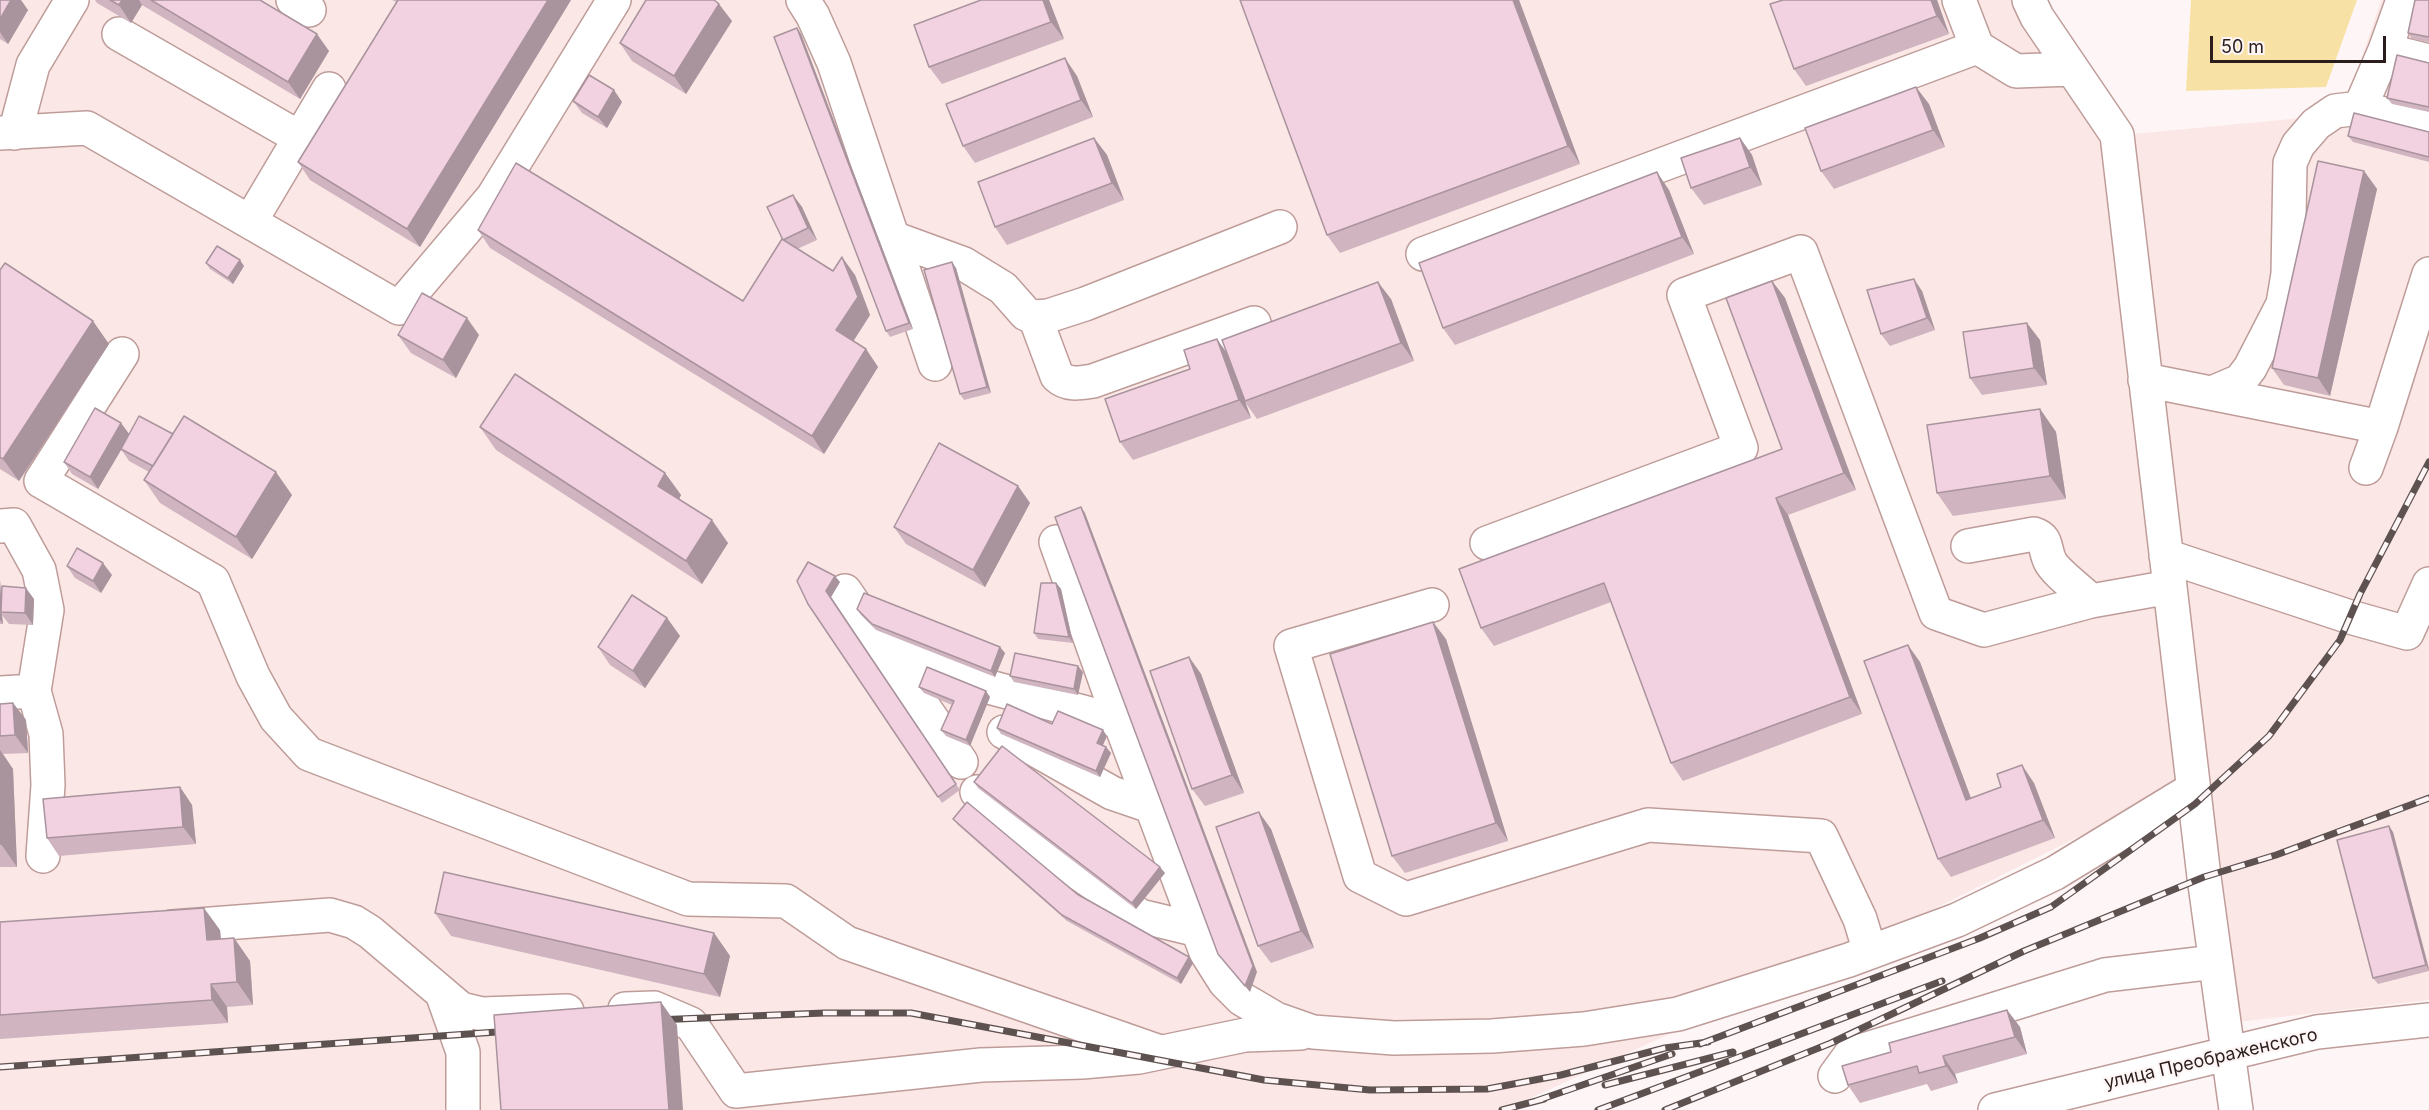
<!DOCTYPE html>
<html>
<head>
<meta charset="utf-8">
<style>
	body { margin:0 }
	#map { position:relative; width:2429px; height:1110px; overflow:hidden; background:#fef6f6; font-family:Inter,sans-serif }
	canvas { display:block }
	.scale { position:absolute; left:2210px; top:36px; width:176px; height:27px; box-sizing:border-box; border:3px solid #2a1d1c; border-top:0; padding-left:8px; font-size:18px; line-height:21px; white-space:nowrap; color:#2a1d1c; -webkit-text-stroke:4px #fef6f6; paint-order:stroke }
</style>
</head>
<body>
<div id="map">
<canvas width="2429" height="1110"></canvas>
<div class="scale">50 m</div>
</div>
<script>
const ctx = document.querySelector('canvas').getContext('2d');
ctx.lineJoin = 'round';
function fill(path, color) {
  ctx.fillStyle = color;
  ctx.fill(path, 'evenodd');
}
function strokePath(path, color, width, dash) {
  ctx.strokeStyle = color;
  ctx.lineWidth = width;
  ctx.lineCap = dash ? 'butt' : 'round';
  ctx.setLineDash(dash || []);
  ctx.stroke(path);
}
function label(font, color, halo, rows, align = 'center') {
  ctx.font = font + ' Inter,sans-serif';
  ctx.lineWidth = 4.5;
  ctx.setLineDash([]);
  ctx.textBaseline = 'middle';
  ctx.strokeStyle = halo;
  ctx.fillStyle = color;
  for (const [text, x, y, turn = 0] of rows) {
    ctx.save();
    ctx.translate(x, y);
    ctx.rotate((+turn || 0) * Math.PI / 180);
    ctx.textAlign = isNaN(turn) ? turn : align;
    if (halo) ctx.strokeText(text, 0, 0);
    ctx.fillText(text, 0, 0);
    ctx.restore();
  }
}
fill(new Path2D(`
	M0,0H2013L2102,139L2178,787L1866,943L1505,1110H0Z
	M2381,0H2429V1000L2238,1022L2133,134L2343,114Z`), '#fbe8e6');
fill(new Path2D(`
	M2191,0H2357L2326,87L2186,91Z`), '#f8e1a5');
const minor = new Path2D(`
	M293,0L309,10
	M803,0L813,16L834,63L935,364
	M1959,0L1977,47L2016,71L2072,69
	M2029,0L2037,17L2117,135L2204,877L2236,1110
	M119,34L300,138
	M2385,50L2429,61
	M2360,108L2385,50L2403,0
	M0,133L87,128L399,308L493,197L614,0
	M15,133L33,65L72,0
	M250,222L329,89
	M893,238L964,264L1003,288L1026,314L1035,317L1048,316L1085,304L1280,227
	M1423,254L1977,47
	M1035,317L1057,376C1068,386 1080,383 1093,381L1254,323
	M122,354L41,481L213,581L253,676L276,718L309,754L688,899L786,901L847,943L1160,1052
	M2145,380L2381,427L2429,274
	M2212,393L2240,381L2250,368L2283,304L2288,274L2290,163L2298,145L2316,124L2335,111L2360,108L2429,125
	M2366,468L2381,427
	M0,526L14,525L39,570L47,610L34,691L0,693
	M1056,542L1120,722L1206,952L1225,982L1242,999L1276,1019L1313,1032L1394,1038L1492,1036L1584,1029L1678,1014L1849,960L1957,920L2055,873L2193,789
	M1487,543L1741,448L1684,295L1801,252L1936,613L1984,630L2091,601
	M1968,546L2034,534C2048,538 2044,549 2050,561C2055,572 2081,591 2091,601L2170,587
	M2166,556L2350,617L2407,633L2429,584
	M845,591L961,762
	M1432,605L1291,646L1360,876L1406,899L1648,825L1821,836L1860,919L1870,952
	M886,652L920,658L989,687L1120,722
	M34,691L46,734L48,785L43,856
	M1004,732L1112,793L1153,807
	M977,792L1080,874L1140,916L1198,930
	M172,927L330,915L354,922L370,932L461,1009L482,1014L567,1011
	M443,996L463,1052V1110
	M625,1009L654,1008L691,1024L736,1091L981,1065L1082,1062L1139,1057L1245,1035L1301,1033
	M1835,1076L1851,1054L2105,975L2215,962
	M1995,1110L2317,1032L2429,1020`);
strokePath(minor, '#be9c99', 36);
strokePath(minor, '#fff', 33);
const rail = new Path2D(`
	M655,1020L824,1013H911L1264,1080L1370,1090L1487,1089L1561,1075L1665,1048L1708,1042
	M1700,1044L1980,938L2051,907L2195,804L2269,736L2340,640L2360,594L2429,462
	M0,1067L511,1031
	M1605,1085L1733,1052
	M1536,1101L1672,1054
	M1502,1110L1544,1099
	M1598,1110L1942,981
	M1665,1110L1831,1043L2024,951L2204,877L2276,855L2429,798`);
strokePath(rail, '#5e5251', 7);
strokePath(rail, '#fef6f6', 4.5, [14]);
fill(new Path2D(`
	M0,0L28,10L8,44L0,39Z
	M95,0H260L329,51L300,99L142,5L131,23L97,3Z
	M392,0H571L420,247L310,180L298,162L396,2Z
	M1049,0L1064,39L942,84L929,67Z
	M1240,0H1519L1580,164L1340,253L1327,235Z
	M1783,0H1937L1949,34L1806,86L1794,69Z
	M2429,0V42L2412,39L2408,33Z
	M732,21L686,94L632,61L620,43Z
	M797,28L801,34L913,329L890,337L886,331Z
	M2429,63V112L2392,104L2387,98Z
	M1077,76L1093,117L975,163L963,146Z
	M573,101L622,102L607,128L582,113Z
	M1929,104L1945,147L1834,189L1821,171Z
	M2429,132V162L2353,142L2348,136Z
	M1094,138L1107,155L1124,200L1007,245L995,227Z
	M1740,138L1752,155L1762,185L1704,205L1691,188Z
	M2364,171L2377,189L2330,396L2284,385L2272,368Z
	M1669,190L1694,254L1455,345L1443,328Z
	M793,195L802,207L817,240L797,249L833,271L855,275L870,315L853,341L866,349L878,367L824,454L490,248L478,230L743,301L782,239Z
	M206,263L244,266L233,284L210,269Z
	M956,268L991,393L964,400L960,394Z
	M0,270L109,344L19,481L0,469Z
	M1772,281L1785,298L1856,490L1788,515L1862,714L1683,781L1671,763L1611,602L1494,646L1481,628L1782,449Z
	M1922,291L1935,330L1890,346L1881,334Z
	M1391,299L1414,361L1257,419L1245,402L1251,418L1133,460L1120,442L1190,369L1217,339L1227,354Z
	M398,335H479L456,378L411,353Z
	M2040,340L2047,385L1982,395L1970,378Z
	M2040,409L2056,432L2066,499L1953,516L1937,493Z
	M480,427L665,473L681,495L679,499L728,543L702,584L496,450Z
	M129,434L292,495L252,559L160,503L144,480L149,472L129,461L121,449L98,489L72,474L64,462Z
	M1018,486L1030,503L985,587L906,544L894,527Z
	M67,566L112,575L101,593L75,578Z
	M0,580L1,600L34,599L33,625L9,624L2,615L3,624H0Z
	M840,582L831,597L960,790L942,803L808,604Z
	M1056,583L1061,589L1073,643L1038,639L1034,633Z
	M857,609L1005,653L995,677L876,630L861,615Z
	M667,618L680,636L645,688L610,665L598,647Z
	M1446,639L1508,841L1405,873L1392,856Z
	M1189,657L1201,674L1244,793L1205,806L1192,789Z
	M1920,662L1971,798L2034,783L2055,838L1951,877L1938,859Z
	M1083,672L1078,695L1014,682L1010,676Z
	M919,687L990,697L970,746L946,736L941,730L952,705L924,693Z
	M13,703L26,720L28,753L3,754L13,769L17,867H0V704Z
	M1052,724L1107,736L1103,745L1111,753L1100,777L1001,734L997,728Z
	M974,782L1165,873L1136,909L978,788Z
	M180,787L192,805L196,844L59,856L47,838Z
	M953,819L1077,894L1193,963L1181,984L1067,921L958,825Z
	M1271,829L1314,948L1271,963L1258,946Z
	M2393,832L2429,968V971L2378,984L2373,978Z
	M435,913L714,933L730,956L720,997L451,936Z
	M0,922L220,930L221,939L234,938L250,961L253,1005L227,1007L228,1023L0,1039Z
	M2007,1010L2020,1027L2027,1054L1955,1074L1958,1083L1931,1091L1927,1084L1860,1103L1848,1085L1891,1052Z`), '#d0b5c1');
fill(new Path2D(`
	M11,0H21L28,10L8,44L0,32V19Z
	M122,0H139L142,5L131,23L119,5Z
	M548,0H571L420,247L407,229Z
	M1043,0H1049L1064,39L1051,22Z
	M1513,0H1519L1580,164L1568,146Z
	M1931,0H1937L1949,34L1937,16Z
	M719,4L732,21L686,94L674,76Z
	M797,28L801,34L913,329L909,323Z
	M317,34L329,51L300,99L288,82Z
	M1065,58L1077,76L1093,117L1081,100Z
	M1916,87L1929,104L1945,147L1933,130Z
	M614,90L622,102L607,128L598,117Z
	M1094,138L1107,155L1124,200L1112,183Z
	M1740,138L1752,155L1762,185L1750,167Z
	M2364,171L2377,189L2330,396L2318,378Z
	M1657,172L1669,190L1694,254L1682,237Z
	M793,195L802,207L817,240L808,228Z
	M842,257L855,275L870,315L849,348L836,330Z
	M240,260L244,266L233,284L228,278Z
	M952,262L956,268L991,393L987,387Z
	M1914,279L1922,291L1935,330L1927,318Z
	M1772,281L1785,298L1856,490L1844,473Z
	M1378,282L1391,299L1414,361L1401,343Z
	M467,318L479,335L456,378L443,360Z
	M93,321L109,344L19,481L3,459Z
	M2027,323L2040,340L2047,385L2034,368Z
	M1217,339L1229,356L1251,418L1239,400Z
	M866,349L878,367L824,454L812,436Z
	M2040,409L2056,432L2066,499L2050,476Z
	M121,423L130,435L98,489L90,477Z
	M276,472L292,495L252,559L236,537Z
	M665,473L681,495L674,509L658,486Z
	M1018,486L1030,503L985,587L973,570Z
	M1776,498L1788,515L1862,714L1850,697Z
	M1081,507L1085,513L1257,972L1250,992L1245,986Z
	M712,520L728,543L702,584L686,561Z
	M103,563L112,575L101,593L93,581Z
	M835,576L840,582L831,597L960,790L826,591Z
	M0,580L2,612H1L2,615L3,624L0,620Z
	M1056,583L1061,589L1073,643L1069,637Z
	M26,588L34,599L33,625L25,613Z
	M667,618L680,636L645,688L633,671Z
	M1433,622L1446,639L1508,841L1496,823Z
	M1908,645L1920,662L1978,817L1966,800Z
	M1000,647L1005,653L995,677L991,671Z
	M1189,657L1201,674L1244,793L1232,775Z
	M1078,666L1083,672L1078,695L1074,689Z
	M986,691L990,697L970,746L966,740Z
	M13,703L26,720L28,753L15,735Z
	M1103,730L1107,736L1101,749L1097,743Z
	M1106,747L1111,753L1100,777L1096,771Z
	M0,750L13,769L17,867L1,844L0,815Z
	M2022,765L2034,783L2055,838L2043,820Z
	M180,787L192,805L196,844L183,827Z
	M1259,812L1271,829L1314,948L1301,931Z
	M2389,826L2393,832L2429,970L2426,965Z
	M1160,867L1165,873L1136,909L1132,903Z
	M204,908L220,930L223,962L207,940Z
	M714,933L730,956L720,997L704,974Z
	M234,938L250,961L253,1005L237,982Z
	M1189,957L1193,963L1181,984L1177,978Z
	M211,984L227,1007L228,1023L212,1000Z
	M661,1002L677,1025L683,1110H669Z
	M2007,1010L2020,1027L2027,1054L2015,1037Z
	M1943,1056L1955,1074L1958,1083L1946,1066Z`), '#a9939d');
const building = new Path2D(`
	M0,0H11L0,19Z
	M110,0H122L119,5Z
	M151,0H260L317,34L288,82Z
	M398,0H548L407,229L298,162Z
	M646,0H714L719,4L674,76L620,43Z
	M981,0H1043L1051,22L929,67L914,25Z
	M1240,0H1513L1568,146L1327,235Z
	M1783,0H1931L1937,16L1794,69L1770,4Z
	M2415,0H2429V37L2408,33Z
	M797,28L909,323L886,331L774,37Z
	M2397,55L2429,63V107L2387,98Z
	M1065,58L1081,100L963,146L946,104Z
	M589,75L614,90L598,117L573,101Z
	M1916,87L1933,130L1821,171L1805,128Z
	M2354,113L2429,132V157L2348,136Z
	M1094,138L1112,183L995,227L978,182Z
	M1740,138L1750,167L1691,188L1681,158Z
	M2318,161L2364,171L2318,378L2272,368Z
	M516,163L743,301L782,239L833,271L842,257L858,297L836,330L866,349L812,436L478,230Z
	M1657,172L1682,237L1443,328L1419,263Z
	M793,195L808,228L783,240L767,207Z
	M217,246L240,260L228,278L206,263Z
	M952,262L987,387L960,394L924,270Z
	M5,263L93,321L3,459L0,457V270Z
	M1914,279L1927,318L1881,334L1867,290Z
	M1772,281L1844,473L1776,498L1850,697L1671,763L1604,583L1481,628L1459,569L1782,449L1726,298Z
	M1378,282L1401,343L1245,401L1222,340Z
	M422,293L467,318L443,360L398,335Z
	M2027,323L2034,368L1970,378L1963,332Z
	M1217,339L1239,400L1120,442L1105,399L1190,369L1184,350Z
	M515,374L665,473L658,486L712,520L686,561L480,427Z
	M95,408L121,423L90,477L64,462Z
	M2040,409L2050,476L1937,493L1927,425Z
	M139,416L173,434L153,466L121,449Z
	M184,416L276,472L236,537L144,480Z
	M939,443L1018,486L973,570L894,527Z
	M1081,507L1253,966L1245,986L1218,954L1055,517Z
	M77,548L103,563L93,581L67,566Z
	M808,562L835,576L826,591L956,784L938,797L808,604L797,581Z
	M1041,583H1056L1069,637L1034,633Z
	M2,586L26,588L25,613L1,612Z
	M864,593L1000,647L991,671L872,624L857,609Z
	M632,595L667,618L633,671L598,647Z
	M1433,622L1496,823L1392,856L1330,654Z
	M1908,645L1966,800L2001,787L1997,774L2022,765L2043,820L1938,859L1864,661Z
	M1015,653L1078,666L1074,689L1010,676Z
	M1189,657L1232,775L1192,789L1150,671Z
	M927,667L986,691L966,740L941,730L954,701L919,687Z
	M13,703L15,735L0,736V704Z
	M1007,704L1052,724L1058,711L1103,730L1097,743L1106,747L1096,771L997,728Z
	M1002,746L1160,867L1132,903L974,782Z
	M180,787L183,827L47,838L43,799Z
	M967,802L1077,894L1189,957L1177,978L1062,915L953,819Z
	M1259,812L1301,931L1258,946L1216,827Z
	M0,815L1,844H0Z
	M2389,826L2426,965L2373,978L2337,840Z
	M444,872L714,933L704,974L435,913Z
	M204,908L207,940L234,938L237,982L211,984L212,1000L0,1015V922Z
	M661,1002L669,1110H501L494,1015Z
	M2007,1010L2015,1037L1943,1056L1946,1066L1919,1073L1917,1066L1848,1085L1842,1066L1891,1052L1889,1043Z`);
fill(building, '#f2d2e0');
strokePath(building, '#a9939d', 1.5);
label('18px', '#2a1d1c', '#fef6f6', [
	["улица Преображенского",2211,1059,-13]
]);
</script>
</body>
</html>
